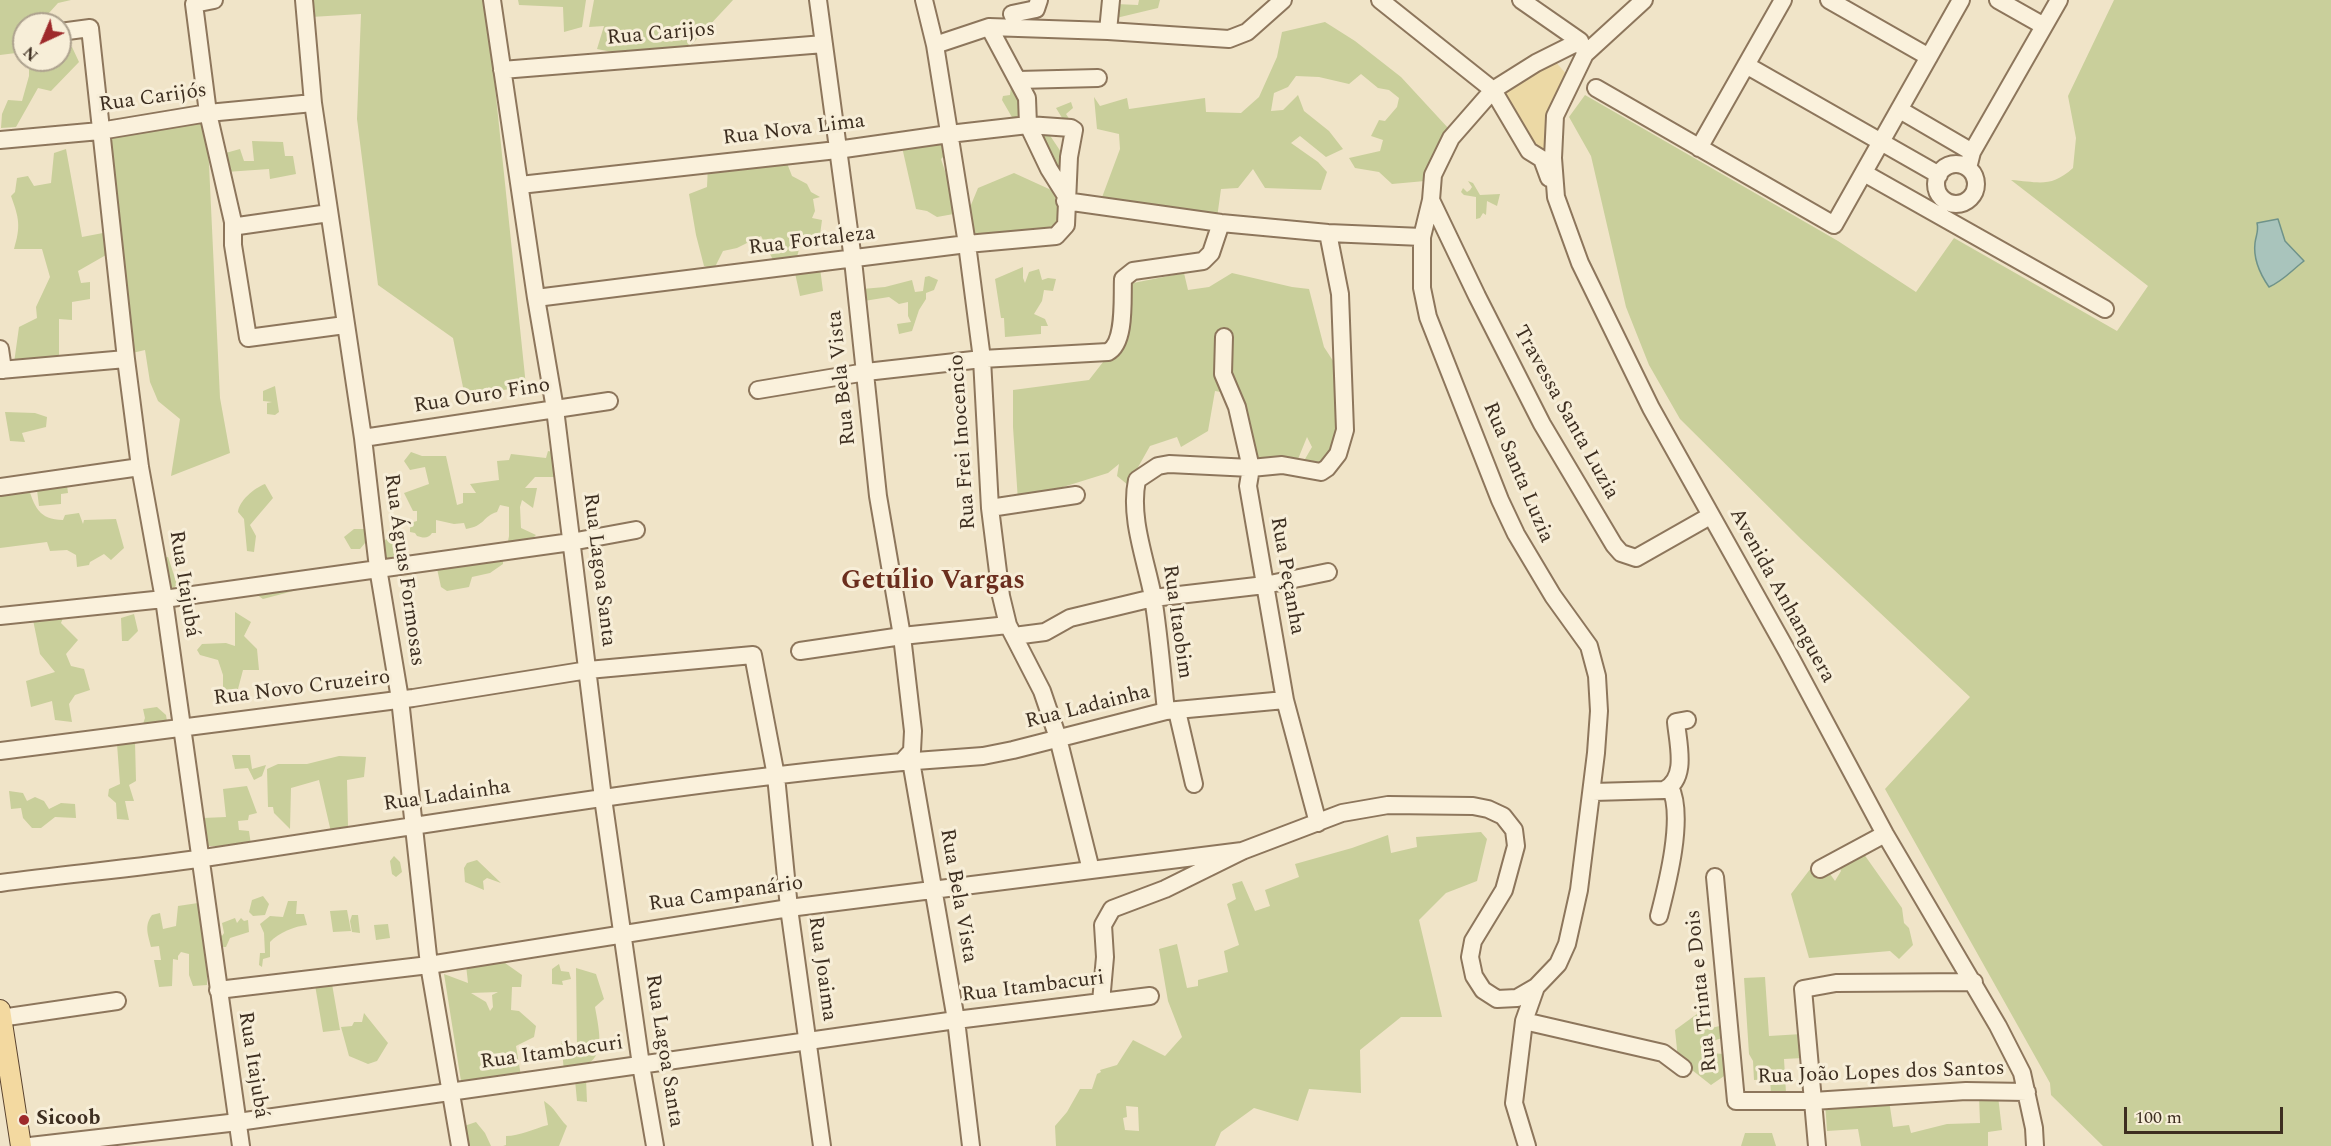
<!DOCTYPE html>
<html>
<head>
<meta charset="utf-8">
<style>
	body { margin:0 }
	#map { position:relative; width:2331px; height:1146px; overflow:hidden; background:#f0e4c8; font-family:Spectral,serif }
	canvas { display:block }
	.north { position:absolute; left:12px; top:12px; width:60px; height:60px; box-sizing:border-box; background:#f7eed8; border:2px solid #ada18e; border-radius:50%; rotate:224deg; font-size:16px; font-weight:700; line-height:24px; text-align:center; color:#3d2e20 }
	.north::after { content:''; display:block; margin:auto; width:21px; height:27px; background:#9e2a2b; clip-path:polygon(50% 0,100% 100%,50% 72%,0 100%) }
	.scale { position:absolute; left:2124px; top:1107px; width:159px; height:27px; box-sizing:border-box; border:3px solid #3d2e20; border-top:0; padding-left:8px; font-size:18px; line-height:21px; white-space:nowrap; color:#3d2e20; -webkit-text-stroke:4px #f7eed8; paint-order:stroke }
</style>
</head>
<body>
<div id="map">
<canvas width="2331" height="1146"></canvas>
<div class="north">N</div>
<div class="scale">100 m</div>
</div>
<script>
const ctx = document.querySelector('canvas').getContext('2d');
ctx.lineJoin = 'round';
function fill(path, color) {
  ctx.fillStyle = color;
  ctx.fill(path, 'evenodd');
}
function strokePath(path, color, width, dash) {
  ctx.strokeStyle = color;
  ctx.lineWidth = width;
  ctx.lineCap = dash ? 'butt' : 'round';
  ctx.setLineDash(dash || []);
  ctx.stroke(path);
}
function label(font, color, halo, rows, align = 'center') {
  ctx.font = font + ' Spectral,serif';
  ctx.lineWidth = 6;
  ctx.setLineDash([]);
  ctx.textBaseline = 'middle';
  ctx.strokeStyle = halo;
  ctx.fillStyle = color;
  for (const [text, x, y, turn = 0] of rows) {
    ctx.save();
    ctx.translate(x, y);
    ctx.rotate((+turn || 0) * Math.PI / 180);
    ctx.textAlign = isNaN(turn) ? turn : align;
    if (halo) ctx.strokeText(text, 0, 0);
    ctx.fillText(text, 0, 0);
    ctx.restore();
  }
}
fill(new Path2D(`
	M0,0H71L58,3L39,24H24V52L0,55Z
	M310,0H486L526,386L465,397L453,338L378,285L357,119L361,14L311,17Z
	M518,0H586L582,27L564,32L563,7L519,5Z
	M594,0H733L681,56H632L597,49L604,26L589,27Z
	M1139,0H1160L1158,8L1112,19L1116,4L1138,5Z
	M2114,0H2331V1146H2103L2051,1095L2050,1083L1885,789L1970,697L1801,539L1680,419L1649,365L1626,307L1591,156L1569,117L1585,95L1838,241L1916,292L1954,238L2117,331L2148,286L2011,180C2039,182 2051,188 2073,168L2076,138L2068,96Z
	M1325,22L1355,41L1401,77L1449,129L1425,181L1392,184L1379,172L1355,168L1349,158L1380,151L1383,140L1371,136L1379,120L1385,121L1397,107L1399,98L1389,90L1378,88L1361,74L1349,84L1319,77L1296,76L1288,87L1274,93L1271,111L1283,110L1298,95L1304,111L1329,131L1343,149L1326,157L1300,136L1291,143L1318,162L1327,172L1321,190L1265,188L1253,169L1238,188L1221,189L1217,218L1101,200L1120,149L1119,134L1097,129L1094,97L1100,106L1127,98L1129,109L1205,98L1206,112L1241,113L1259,97L1277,57L1282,32Z
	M72,47L79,62L51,91L38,88L16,127L1,128L2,114L8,100L22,101L29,76V60H60V50Z
	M1011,86L1019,88L1025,123L1013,119L1002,100L1003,96L1010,95Z
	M1071,102L1073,108L1066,114L1074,126H1067L1056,108Z
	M207,122L220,398L230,453L171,476L180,419L158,401L150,382L145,350L128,354L106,138Z
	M1047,131L1065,158L1064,187L1038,140Z
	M945,134L948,152L941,159L959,213L937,217L927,211L916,209L902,147Z
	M252,141L283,142L285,156H293L296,174L270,179L269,169L226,172L222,154L240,149L244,161H254Z
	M66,149L82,237L103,233L106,255L78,271L81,283L90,282V299L72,302V320L59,319V361L14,363L19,327L37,318L36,307L50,277L42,249H14C21,226 19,218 11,196L15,192L17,178L28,176L34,186L51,183L54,153Z
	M785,158L792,176L807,184L811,192L820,197L813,199L815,211L812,218L822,220L820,235L803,236L796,260L774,262L761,236L737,248L723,251L714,269L704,266L696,235L689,194L707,187L708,164Z
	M1014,173L1060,194L1058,229L970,238L966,217L978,188Z
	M1468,181L1473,183L1480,195L1500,194L1497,206L1487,201L1486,215L1483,213L1480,218L1476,219V197L1464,195L1461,192L1463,188L1467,192L1470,190L1472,187Z
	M1023,267V278L1025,283L1029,272L1039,269L1042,280L1048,278L1056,279L1053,291L1044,290L1042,301L1034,314L1045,319L1048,326H1041V334L1005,337L1004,318H1001L995,279Z
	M820,268L823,291L800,296L795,273Z
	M1184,273L1188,290L1209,287L1232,273L1292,287L1309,289L1324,347L1339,370V434L1329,459L1319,468L1301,466L1312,447L1307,437L1296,464H1253L1227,393L1215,391L1208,431L1181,447L1177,437L1150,446L1128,485L1117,476L1119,464L1108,473L1018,501L1013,427V390L1089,380L1107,357L1121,353L1128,284Z
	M929,276L938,280L934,290L926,293V299L919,310L912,331L899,334L897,324L911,322L908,316V302L899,304L889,297L864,301L862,289L885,287L912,280L915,292L923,291L925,277Z
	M275,386L279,412L275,415L267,414V403L272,402L263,401V391Z
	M5,412L35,413L47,417L46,427L22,433L25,442L10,441Z
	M548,451L557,453L560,477H535L525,488H537L533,508L522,500L520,507L521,528L536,535L526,545L507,547L509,536V507L500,505L497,512C483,516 485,526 466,529L464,523L454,524L436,520V533H432C428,539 423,538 417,536L415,533L410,532V523L417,521V511H413L404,493L429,484L425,467L410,470L404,461L411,452L422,456H446L457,505L463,503V493H476L470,484L499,480L497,461L509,460L511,454L546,458Z
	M265,484L273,498L250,525L256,536L254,552L247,551L244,519L238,512C239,501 254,488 265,484Z
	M67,485L68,493L61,494V504L39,506L37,490Z
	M28,486C34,506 39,520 63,520L65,515L79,513L83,524L84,520L116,519L124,548L111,560L104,554L90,562L89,565L77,567L76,555L67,550L50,551L47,542L0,548V490Z
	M354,529H370L373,546L365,543L360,549H351L344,537Z
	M388,538L400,540L402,553L396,555L395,560L380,561L382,542Z
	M503,554V564L490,573L472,577L469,587L447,591L441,587L436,564Z
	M168,557L177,584L174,588L170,587L160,559Z
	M302,581L297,590L263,599L253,592Z
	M235,612L251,622L244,636L257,649L259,670H243L238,689L223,690V675L218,660L200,655L197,650L202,644L226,643L235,646Z
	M65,613L61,623L78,640L66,654L71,666L84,669L90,690L75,695L69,704L72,722L55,720L52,701L31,707L26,681L55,672L40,654L33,620Z
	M134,614L138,631L128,641H122L121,618Z
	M157,707L166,715L167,721L154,727L143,724L145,718L143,709Z
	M135,742L136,781L129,785L134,801H125L129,820L117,819L116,803L108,796L109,789L120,784L117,744Z
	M232,755H250L252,769L266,765L262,776L254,780L248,768L235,769Z
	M339,756L366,757L364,777L347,780L348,826L331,832L319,780L291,788L290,829L274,813L273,807H268L267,769L278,764H307Z
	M247,786L257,813L249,815L248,820L238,821L239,830L249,831L251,845L232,862L222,846H203V818L226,817L223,789Z
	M9,791L23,793L27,801L35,797L44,801L49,809L61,803L75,804L76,818L55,817L41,828H32L23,818L21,808L11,809Z
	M1481,832L1487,839L1477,881L1446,893L1419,920L1442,1017H1401L1360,1050L1361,1093L1309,1089L1298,1121L1254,1108L1221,1132L1215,1146H1056L1055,1126L1067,1112L1080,1089H1092L1097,1074L1101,1072L1100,1070L1117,1065L1133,1040L1165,1056L1182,1037L1168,1001L1159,949L1177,944L1187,988L1198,986V980L1228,972L1224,951L1239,945L1227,904L1236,899L1232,884L1242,881L1255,911L1270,906L1265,890L1299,877L1295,864L1352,848L1388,835L1391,853L1417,847L1416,837ZM1126,1106L1138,1107L1139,1131L1125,1130L1123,1118L1127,1117Z
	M1861,850L1902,908L1904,923L1909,928L1913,945L1899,959L1890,951L1809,958L1791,894L1811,868L1828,871L1835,881L1841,871L1838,863Z
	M394,856L400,862L402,872L396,877L392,874L390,861Z
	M477,860L501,883L487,878L483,881L484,890L465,882L464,868L467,863Z
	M263,896L269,904L265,915L253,916L249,912L252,900Z
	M288,901H297L296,914H304L307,925C295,926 278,933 270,942V957L263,959L262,967L259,965L260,953H265L264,933L260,924L270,916L283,917Z
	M198,903L211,953L207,965V985L193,986L189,975V954L181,952L178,956V960L173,959L172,986L159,987L154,960H161L159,946L151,947C148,934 144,926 152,915L160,913L163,929L176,926L178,906Z
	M347,910L351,931L333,932L330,911Z
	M352,915H358L360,933L352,932L350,921Z
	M235,918L237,923L241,918L244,921L248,920L249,932L230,938L226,947H221L218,930L222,936L224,933L222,923Z
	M388,924L390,938L376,940L374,925Z
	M482,961L505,963L522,975L521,987H512L511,1010L519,1011L536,1026L534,1037L516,1046L521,1076L461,1081L444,974L468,983L466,965ZM498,992L492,995L493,1007L490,1011L486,1002L471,993Z
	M559,964L561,971L569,972L571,979L562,981L563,985L552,984V969Z
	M576,968L596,974L604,999L595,1007C601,1041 608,1066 564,1071L561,1041H567L572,1051L577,1048Z
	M1765,977L1769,1036L1802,1034L1803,1058L1784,1059L1786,1093L1771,1094L1770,1079L1754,1080L1753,1061L1749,1054L1744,978Z
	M332,984L340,1030L323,1032L315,985Z
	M364,1013L388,1043L377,1061L368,1064L349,1056L341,1027L352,1026L354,1022H362Z
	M1697,1014L1704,1030L1727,1024L1728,1036L1713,1041L1710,1053L1724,1054L1730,1072L1711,1085L1678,1059L1675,1030Z
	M586,1079L587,1102L577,1101L575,1080Z
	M1979,1096H1998L2002,1130L1988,1132V1146H1861L1858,1129L1827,1131L1825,1102L1889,1100L1893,1127L1909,1125L1911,1133L1947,1124L1980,1123Z
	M544,1101C555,1108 558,1117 567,1126L559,1146H503L506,1145V1136C520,1136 533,1129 548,1125Z
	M476,1122L485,1133L491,1146H467L464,1126Z
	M1745,1133H1772L1776,1146H1741Z`), '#c9cf9b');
fill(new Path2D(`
	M1553,59L1569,77L1550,167L1500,92Z`), '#ecd9a5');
const water = new Path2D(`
	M2278,219L2285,241L2304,261C2291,271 2283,281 2269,287C2260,274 2253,259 2255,243C2256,235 2259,231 2257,223Z`);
fill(water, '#a9c4bc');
strokePath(water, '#6f938a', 1.5);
const minor = new Path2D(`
	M214,0L194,4L208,113L233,222V245L248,338L345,325
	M304,0L313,103L363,438L378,568L400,699L429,965L460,1146
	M492,0L536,298L555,409L603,798L641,1065L655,1146
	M924,0L935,45L967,244L982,359L990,508L1001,596L1008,625L1042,691L1058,738L1091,870
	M1380,0L1493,90L1529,151L1542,159L1549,178
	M1521,0L1580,41L1582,47
	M1644,0L1585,54L1555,116L1553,158L1556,197L1580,263L1651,408L1787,651L1885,834L1998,1026L2022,1073L2034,1128L2035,1146
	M1829,0L1929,57
	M1998,0L2044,26
	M1012,14L1036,9L1039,0
	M989,27L1027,98L1028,125L1049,169L1066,196
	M1108,31L1111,0
	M60,32L90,28L126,359L140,467L164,599L241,1146
	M935,45L989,27L1108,31L1229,39L1247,32L1283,0
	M1746,65L1939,175
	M502,70L824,44
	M1018,80L1098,78
	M1596,88L1834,225L1961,0
	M1900,110L1972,152
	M0,140L100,131L208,113L313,103
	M1699,148L1783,0
	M1936 184a20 20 0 1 1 40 0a20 20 0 1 1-40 0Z
	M1968,168L1972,152L2059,0
	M1864,173L2105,309
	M520,185L837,150L949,134L1028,125L1071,128L1074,130L1069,157L1066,225L1056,236L967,244L536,298
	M1431,200L1477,296L1542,424L1614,545L1621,553L1636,558L1710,516
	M1065,201L1221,223L1328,233L1422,237
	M233,222L238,226L329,213
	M1224,337L1223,374L1237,407L1251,468L1248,486L1285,700L1318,823
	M0,349L3,370
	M0,370L126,359
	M758,390L866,372L982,359L1108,352C1126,343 1122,298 1123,279L1133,271L1203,261L1211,253L1221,223
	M363,438L609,401
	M0,487L140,467
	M990,508L1076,495
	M0,616L164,599L571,542L636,530
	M1014,636L1045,632L1070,618L1153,598L1265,585L1328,572
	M800,651L902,636L1008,625
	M1166,711C1162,673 1159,635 1153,597C1146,560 1129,518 1137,480L1158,466L1169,464L1251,468L1282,465L1321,472L1327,468L1338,454L1345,430L1340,294L1328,233
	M1177,711L1194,784
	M0,751L413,698L588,670L753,655L776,776L789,908L822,1146
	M911,761L956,1020L971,1146
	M902,762L983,756L1013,750L1166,711L1285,700
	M1593,792L1664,790C1688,779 1678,744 1676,722L1687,720
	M1820,869L1885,834
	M1715,877L1736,1101H1813L1966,1091L2027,1092
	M0,883C68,874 137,868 204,858C436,823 668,784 902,762L912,751L913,731L902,636L878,496L853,260L818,0
	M1659,916C1667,885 1685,816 1670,787
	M218,990L429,965L789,908L1242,851
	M1101,1002L1105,957L1103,925L1112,909L1165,889L1242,851L1342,813L1388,805L1473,806L1488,809L1503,816L1514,830L1516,846L1504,890L1473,941L1470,957L1474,976L1483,990L1497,999L1517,998L1536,987
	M0,1018L117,1001
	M1524,1021L1663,1053L1683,1068
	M30,1146L238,1122L956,1020L1150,996
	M1527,1146L1514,1103L1524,1021L1536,987L1558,964L1567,944L1579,890L1596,753L1599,711L1597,676L1589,646L1553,596L1516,534L1500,500L1428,317L1422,288V237L1431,200L1433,175L1451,138L1493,90L1536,63L1580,41
	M1817,1146L1803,989L1836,983L1974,982`);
const major = new Path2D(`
	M0,1010L21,1146`);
strokePath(minor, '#8d765c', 20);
strokePath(major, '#5b4430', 22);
strokePath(minor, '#faf1dc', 16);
strokePath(major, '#f3d9a0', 20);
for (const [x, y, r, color] of [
	[24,1120,6,"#9e2a2b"]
]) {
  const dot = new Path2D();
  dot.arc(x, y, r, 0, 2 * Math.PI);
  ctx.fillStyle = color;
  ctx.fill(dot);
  strokePath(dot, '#f7eed8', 2);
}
label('21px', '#3d2e20', '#f7eed8', [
	["Rua Carijos",661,35,-5],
	["Rua Carijós",153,99,-8],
	["Rua Nova Lima",794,131,-7],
	["Rua Fortaleza",812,242,-7],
	["Rua Bela Vista",843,378,-96],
	["Rua Ouro Fino",482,397,-9],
	["Travessa Santa Luzia",1565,413,61],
	["Rua Frei Inocencio",964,442,-94],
	["Rua Santa Luzia",1517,473,67],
	["Rua Águas Formosas",403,570,82],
	["Rua Lagoa Santa",598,570,83],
	["Rua Peçanha",1286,576,80],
	["Rua Itajubá",183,584,81],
	["Avenida Anhanguera",1781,596,61],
	["Rua Itaobim",1176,622,82],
	["Rua Novo Cruzeiro",302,689,-7],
	["Rua Ladainha",1088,708,-14],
	["Rua Ladainha",447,797,-8],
	["Rua Campanário",726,895,-8],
	["Rua Bela Vista",957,896,80],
	["Rua Joaima",821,969,82],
	["Rua Itambacuri",1033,988,-7],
	["Rua Trinta e Dois",1703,991,-96],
	["Rua Lagoa Santa",663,1051,81],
	["Rua Itambacuri",552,1054,-8],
	["Rua Itajubá",252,1065,81],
	["Rua João Lopes dos Santos",1881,1074,-2]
]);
label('bold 21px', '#3d2e20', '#f7eed8', [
	["Sicoob",36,1120]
], 'left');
label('bold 27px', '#6b2e1e', '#f7eed8', [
	["Getúlio Vargas",933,583]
]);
</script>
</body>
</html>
